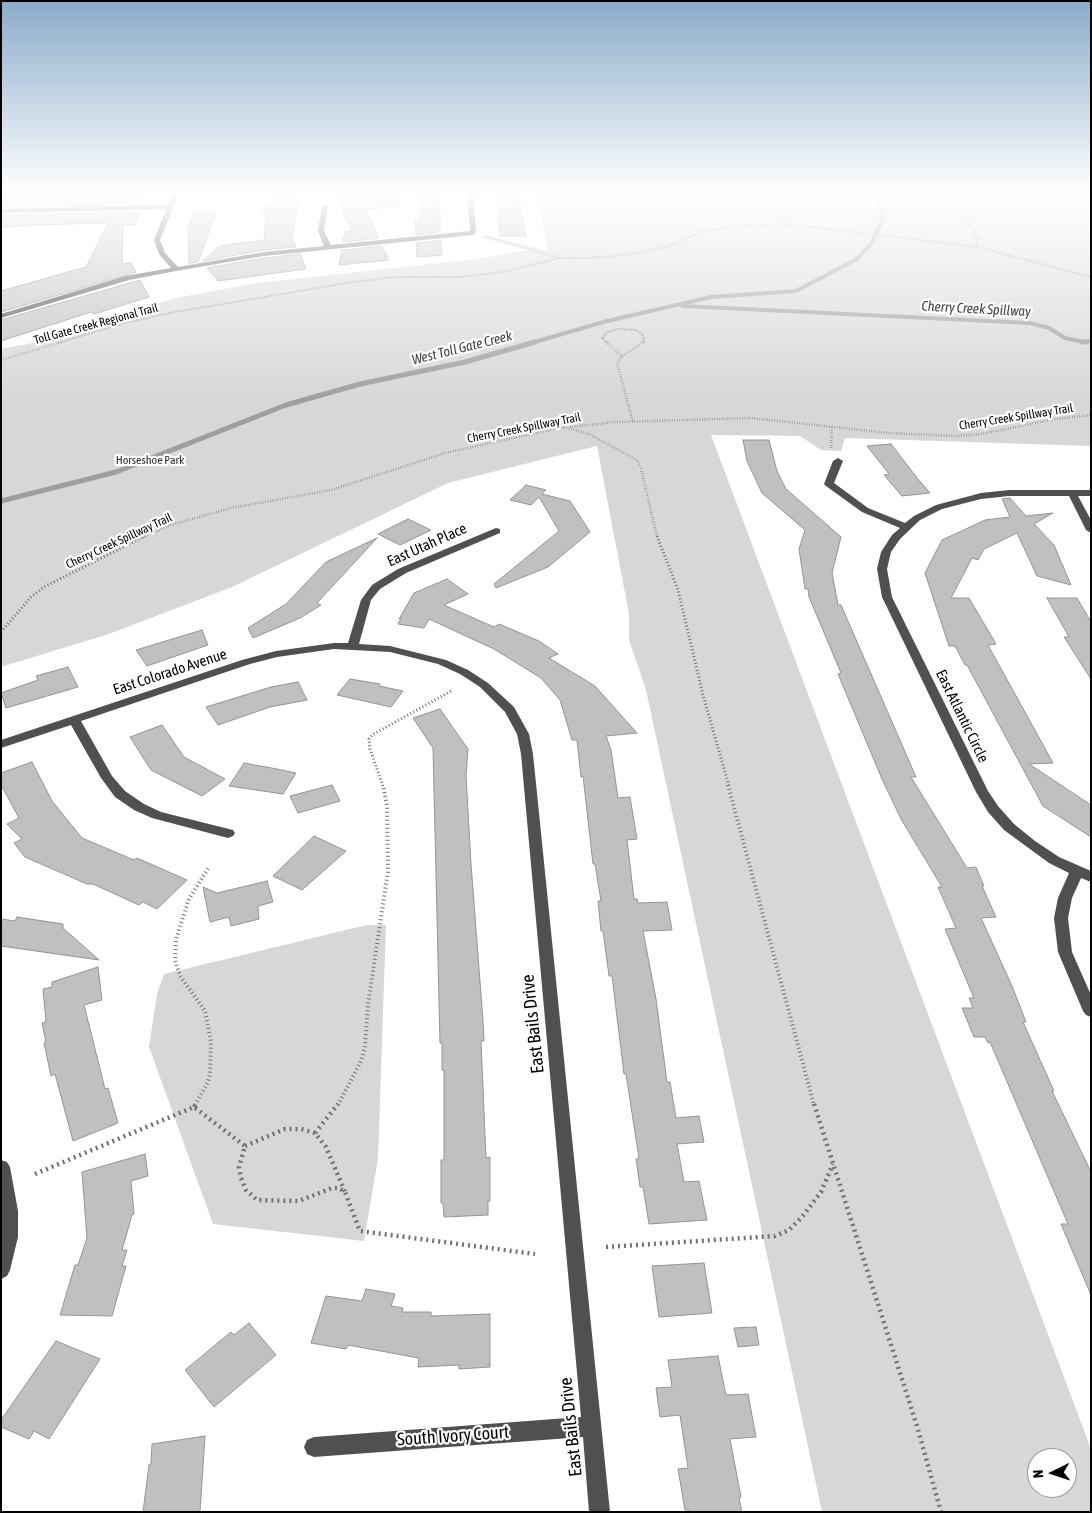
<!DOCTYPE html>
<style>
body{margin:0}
#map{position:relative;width:1092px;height:1513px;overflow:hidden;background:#fff;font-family:"Asap Condensed",sans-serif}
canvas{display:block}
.frame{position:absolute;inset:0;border:2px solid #000;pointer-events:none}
.north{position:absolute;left:1027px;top:1448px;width:50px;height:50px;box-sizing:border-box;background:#fff;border:1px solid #999;border-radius:50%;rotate:266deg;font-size:14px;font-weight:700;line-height:20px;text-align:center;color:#000}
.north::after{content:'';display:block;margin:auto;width:18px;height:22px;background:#000;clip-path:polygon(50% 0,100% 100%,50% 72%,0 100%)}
</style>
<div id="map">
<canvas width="1092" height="1513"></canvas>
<div class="frame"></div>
<div class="north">N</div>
</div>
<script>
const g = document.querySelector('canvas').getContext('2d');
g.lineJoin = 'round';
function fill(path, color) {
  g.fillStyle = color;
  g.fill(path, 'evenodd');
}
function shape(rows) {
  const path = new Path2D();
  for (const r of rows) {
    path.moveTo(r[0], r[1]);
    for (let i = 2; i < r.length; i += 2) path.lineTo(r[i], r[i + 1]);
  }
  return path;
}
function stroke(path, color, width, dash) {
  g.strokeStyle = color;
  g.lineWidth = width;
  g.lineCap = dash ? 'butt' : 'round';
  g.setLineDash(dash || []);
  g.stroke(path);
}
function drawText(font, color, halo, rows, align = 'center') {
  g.font = font + ' "Asap Condensed",sans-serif';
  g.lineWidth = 4.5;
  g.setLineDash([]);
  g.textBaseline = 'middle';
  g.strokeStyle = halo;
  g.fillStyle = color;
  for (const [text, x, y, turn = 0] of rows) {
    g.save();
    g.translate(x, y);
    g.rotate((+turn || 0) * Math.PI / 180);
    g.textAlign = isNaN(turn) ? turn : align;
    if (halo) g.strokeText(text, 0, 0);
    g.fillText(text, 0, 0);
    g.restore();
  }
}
fill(shape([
 [536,191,1091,191,1091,446,845,438,841,451,821,450,800,436,711,435,1091,1449,1091,1512,822,1512,646,690,629,640,629,614,597,446,448,483,232,587,109,634,1,667,1,349,33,343,175,298,257,283,476,259,530,250,480,238,486,235,548,251],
 [1037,1458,1067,1458,1067,1488,1037,1488],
 [367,925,386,925,378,1159,364,1241,213,1224,149,1047,157,994,164,974]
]), '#d7d7d7');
stroke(shape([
 [683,306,1030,323,1049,328,1065,338,1084,342,1091,341],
 [531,343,607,321,711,297,796,291,857,259,871,244,883,219,876,191]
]), '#9e9e9e', 4);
stroke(shape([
 [1083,342,1086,342],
 [1,501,116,472,286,405,360,384,465,362,535,342]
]), '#9e9e9e', 5);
const building = shape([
 [116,191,148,191,143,204,1,207,1,201,9,195,36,196,38,193,60,192,59,194,116,191],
 [333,191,351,191,400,199,399,207,365,209,379,238,343,242,345,232,352,231,333,191],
 [497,193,518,193,526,236,500,236,497,193],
 [421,194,440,194,440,232,416,235,415,222,420,222,421,194],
 [280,196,299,197,292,237,296,247,264,250,203,261,220,246,264,240,266,221,263,209,280,196],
 [140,212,134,225,123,225,122,264,131,263,136,272,1,312,1,291,86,267,108,223,34,225,1,228,1,215,140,212],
 [194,212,216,212,198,262,189,263,188,226,194,212],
 [441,240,442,255,417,257,416,243,441,240],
 [382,246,389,260,339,265,342,250,382,246],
 [300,254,306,269,218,281,207,268,264,258,300,254],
 [140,280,149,297,94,314,91,312,1,341,1,320,140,280],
 [743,440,769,440,777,471,786,489,841,537,832,573,838,605,841,605,916,777,911,777,967,868,976,867,984,886,982,886,996,917,981,918,1012,986,1026,1022,1023,1022,1054,1091,1052,1091,1091,1172,1091,1295,1061,1224,1068,1224,990,1042,988,1043,985,1037,974,1037,962,1008,973,1008,969,998,974,998,945,929,956,928,938,887,942,887,901,819,882,779,838,674,841,673,809,597,808,589,805,589,799,549,805,530,762,493,747,461,743,440],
 [891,444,918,479,930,493,902,496,884,475,889,474,867,446,891,444],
 [526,485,546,490,542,494,570,501,590,532,548,567,496,588,494,584,559,531,539,497,531,505,510,500,526,485],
 [1010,498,1026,516,1053,513,1034,524,1054,545,1071,585,1037,576,1017,533,984,549,978,560,972,558,951,598,969,598,996,644,988,645,1053,763,1029,764,1091,805,1091,837,1043,806,967,665,965,665,955,646,949,646,925,573,942,540,985,520,1010,517,1002,499,1010,498],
 [408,519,431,530,400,545,378,534,408,519],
 [377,538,317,603,321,605,300,618,253,638,248,628,286,604,326,562,377,538],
 [447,579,468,594,444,605,494,627,499,624,539,641,558,654,549,658,595,686,637,733,606,736,611,750,618,798,630,797,637,839,627,840,634,899,637,899,638,903,667,902,672,930,643,931,656,999,667,1082,670,1082,676,1118,699,1116,704,1142,677,1144,684,1182,699,1181,707,1220,649,1224,643,1187,640,1187,636,1159,639,1158,626,1074,624,1074,612,976,609,976,603,931,601,931,598,901,601,901,595,864,593,864,583,776,581,777,577,740,572,740,560,700,541,678,494,649,429,619,424,628,398,624,401,619,399,619,414,593,447,579],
 [1047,598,1077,598,1091,622,1091,679,1064,637,1069,637,1047,598],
 [202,630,208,645,147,666,136,650,202,630],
 [68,667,78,687,6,708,1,693,38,680,36,676,68,667],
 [350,679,380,684,379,686,403,691,391,707,337,695,350,679],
 [298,682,307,700,270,707,218,725,206,707,271,687,298,682],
 [440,709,468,749,466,776,471,864,483,1021,484,1041,481,1041,486,1158,490,1157,490,1201,488,1201,488,1215,444,1217,443,1203,441,1203,441,1160,444,1160,444,1070,442,1070,442,1043,440,1043,433,748,413,718,440,709],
 [162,725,184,757,225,779,202,796,151,770,130,737,162,725],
 [32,762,52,801,82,838,134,860,137,858,187,880,157,909,143,902,139,905,93,884,87,884,25,857,14,843,22,839,7,824,19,818,1,785,1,773,32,762],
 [244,763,277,769,296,773,283,794,229,786,244,763],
 [332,785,340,801,298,813,290,796,332,785],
 [314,836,346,851,302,890,273,876,314,836],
 [267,881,273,902,258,906,259,919,231,926,229,917,210,922,203,887,217,893,267,881],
 [17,917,63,924,63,928,99,960,1,946,1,919,15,921,17,917],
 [98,967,102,1000,84,1005,105,1089,108,1088,118,1123,73,1141,55,1074,51,1076,44,1043,46,1042,42,1023,46,1022,43,989,52,987,52,982,98,967],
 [145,1154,148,1176,131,1181,134,1214,132,1215,122,1250,127,1250,122,1266,126,1266,112,1316,60,1315,75,1265,78,1265,87,1238,82,1172,145,1154],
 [704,1263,712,1313,659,1317,652,1266,704,1263],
 [366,1289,395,1294,391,1306,403,1308,402,1312,431,1312,431,1316,490,1314,490,1367,459,1369,459,1365,418,1367,419,1358,348,1345,346,1349,311,1343,326,1296,362,1301,366,1289],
 [249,1323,276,1355,214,1407,185,1370,231,1332,234,1335,249,1323],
 [756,1327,759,1345,738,1347,734,1328,756,1327],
 [56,1341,100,1359,49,1439,34,1431,29,1439,1,1427,1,1420,56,1341],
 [718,1356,726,1395,748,1394,756,1437,730,1439,741,1497,739,1498,742,1512,689,1512,689,1510,685,1510,678,1469,688,1468,680,1415,660,1417,656,1388,672,1387,668,1360,718,1356],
 [205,1436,200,1512,143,1512,149,1465,151,1464,152,1444,205,1436]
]);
fill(building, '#c0c0c0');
stroke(building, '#949494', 1);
stroke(shape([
 [744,191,787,224],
 [974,191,965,196,962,205,963,214,978,239,977,247],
 [484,236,560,258],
 [58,343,124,323,170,313,353,282,393,277,460,277,503,272,560,258,590,258,633,254,669,246,704,231,747,225,804,226,977,247,1091,277],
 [608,343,602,338,607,332,618,329,636,330,643,335,644,343]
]), '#727272', 2, [0.5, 1]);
stroke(shape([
 [606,342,622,356],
 [622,356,617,363,633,422],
 [622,356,644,342],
 [1,360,62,342],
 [564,427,589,434,637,460,641,468,657,537],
 [570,427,615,422,751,418,889,433,955,436,982,434,1055,419,1091,415],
 [831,448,832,426],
 [143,537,171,525,231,508,331,490,445,453,564,427]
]), '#727272', 2.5, [0.5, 2]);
stroke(shape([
 [657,536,678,590,703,695,729,786],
 [1,632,31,597,44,587,145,536],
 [383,786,370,749,369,739,372,735,453,690]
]), '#727272', 3, [1, 2.5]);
stroke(shape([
 [728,785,814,1105],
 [195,1105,208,1082,210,1074,211,1041,205,1011,180,976,175,960,176,939,189,899,209,867],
 [338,1105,361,1061,365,1046,368,1004,388,871,387,806,383,785]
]), '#727272', 4, [1, 3]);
stroke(shape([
 [814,1104,917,1426,941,1512],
 [194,1107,196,1104],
 [315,1133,338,1104],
 [245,1146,285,1129,301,1129,315,1133,326,1147,345,1192],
 [35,1174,194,1107,245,1146,239,1167,241,1178,246,1190,257,1200,299,1201,332,1188,339,1188,345,1192,360,1231,535,1254],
 [606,1247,775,1236,789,1230,802,1217,821,1192,833,1164]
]), '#727272', 4.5, [2, 4]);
fill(shape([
 [174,191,180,191,160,240,165,253,178,267,264,252,324,246,318,231,322,206,325,204,328,206,324,231,331,245,470,231,467,191,473,191,476,233,473,235,264,256,176,271,129,280,1,318,1,314,125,276,171,268,159,254,154,240,166,209,1,213,1,209,168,205,174,191],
 [838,458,843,461,834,483,868,508,905,523,914,516,936,505,981,493,1009,490,1091,490,1091,496,1078,496,1091,520,1091,533,1086,530,1069,496,1009,496,981,499,942,509,920,520,900,539,891,552,887,569,892,597,988,791,998,806,1014,824,1035,841,1059,857,1091,871,1091,882,1081,878,1072,898,1068,918,1072,952,1091,995,1091,1017,1086,1015,1083,1011,1058,952,1054,918,1058,898,1069,873,1049,863,1004,830,988,812,976,792,882,597,877,569,881,552,892,535,900,528,862,512,826,486,824,484,833,461,838,458],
 [496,528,500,529,500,533,406,573,380,589,371,600,359,644,390,646,446,660,468,670,488,683,514,707,529,734,533,754,610,1512,589,1512,583,1437,314,1457,307,1454,304,1447,307,1440,314,1437,581,1417,521,754,517,734,505,712,480,687,460,674,438,664,390,652,334,649,277,657,250,664,81,721,112,776,125,791,144,804,161,812,233,830,235,833,233,836,228,838,152,818,134,810,115,797,101,778,71,725,1,748,1,740,242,660,276,651,334,643,348,643,361,600,372,585,398,569,496,528],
 [1,1160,7,1162,10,1167,18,1211,18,1237,10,1270,7,1276,1,1279,1,1160]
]), '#505050');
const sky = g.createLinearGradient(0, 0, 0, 402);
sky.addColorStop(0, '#8aabca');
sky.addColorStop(0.48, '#fff');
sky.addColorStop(1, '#ffffff00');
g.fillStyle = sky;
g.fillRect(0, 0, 1092, 402);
drawText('12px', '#000', '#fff', [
 ["Toll Gate Creek Regional Trail",96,324,-15],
 ["Cherry Creek Spillway Trail",1016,417,-9],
 ["Cherry Creek Spillway Trail",524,428,-11],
 ["Cherry Creek Spillway Trail",119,541,-25]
]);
drawText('12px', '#2e2e2e', '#fff', [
 ["Horseshoe Park",150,460]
]);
drawText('italic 14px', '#3f3f3f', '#fff', [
 ["Cherry Creek Spillway",976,309,3],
 ["West Toll Gate Creek",462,348,-14]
]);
drawText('15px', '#000', '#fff', [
 ["East Utah Place",427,545,-24],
 ["East Colorado Avenue",170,672,-18],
 ["East Atlantic Circle",962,716,64]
]);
drawText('18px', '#000', '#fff', [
 ["East Bails Drive",533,1024,-96],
 ["East Bails Drive",571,1427,-96],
 ["South Ivory Court",453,1436,-4]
]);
</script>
